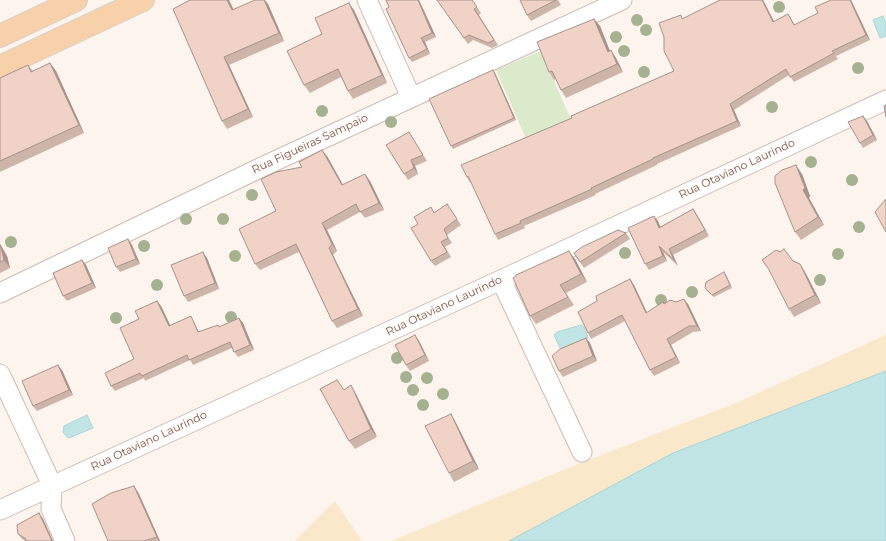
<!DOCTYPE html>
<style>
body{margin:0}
canvas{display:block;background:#fcf4ed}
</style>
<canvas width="886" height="541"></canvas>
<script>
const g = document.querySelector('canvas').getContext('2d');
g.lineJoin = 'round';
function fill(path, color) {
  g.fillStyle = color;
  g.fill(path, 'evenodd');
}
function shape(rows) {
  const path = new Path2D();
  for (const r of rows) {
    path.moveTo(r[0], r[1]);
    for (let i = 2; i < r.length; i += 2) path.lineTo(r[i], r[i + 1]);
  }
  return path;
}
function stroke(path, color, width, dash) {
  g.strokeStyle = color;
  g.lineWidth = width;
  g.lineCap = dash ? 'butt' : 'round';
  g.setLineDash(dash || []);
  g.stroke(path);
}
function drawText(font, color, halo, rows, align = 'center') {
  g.font = font + ' Montserrat,sans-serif';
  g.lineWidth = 3;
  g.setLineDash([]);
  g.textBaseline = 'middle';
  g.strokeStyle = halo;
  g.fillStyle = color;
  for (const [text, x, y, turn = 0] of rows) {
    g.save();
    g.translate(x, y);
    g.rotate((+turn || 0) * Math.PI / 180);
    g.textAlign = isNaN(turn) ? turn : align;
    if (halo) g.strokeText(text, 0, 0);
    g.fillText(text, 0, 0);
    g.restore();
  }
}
fill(shape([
 [541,51,572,122,527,141,496,70]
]), '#dbeacb');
fill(shape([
 [886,335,886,371,673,453,509,541,391,541,578,464,736,403],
 [335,501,362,541,295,541]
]), '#f9e9ca');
const water = shape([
 [883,16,886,23,886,36,880,38,873,20,883,16],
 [581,325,584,327,588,337,587,339,561,350,554,335,557,332,581,325],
 [886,371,886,541,509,541,673,453,886,371],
 [87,415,93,428,69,438,67,437,63,432,64,426,87,415]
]);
fill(water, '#c1e4e5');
stroke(water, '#a8d5d7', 1);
const minor = shape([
 [367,0,411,97],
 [501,280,582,452],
 [0,293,262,167,622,0],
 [0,374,52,485,51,509,65,541],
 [0,510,501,280,886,100]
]);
const primary = shape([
 [0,36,76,0],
 [0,67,143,0]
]);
stroke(minor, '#cebbb2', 21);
stroke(primary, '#d9d1ce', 24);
stroke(minor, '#fff', 19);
stroke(primary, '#f6d1aa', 22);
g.fillStyle = '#a5b292';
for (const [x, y] of [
 [779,7],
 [637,20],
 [646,30],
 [616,37],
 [624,51],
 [858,68],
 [644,72],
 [772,107],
 [322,111],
 [391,122],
 [811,162],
 [852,180],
 [252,195],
 [186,219],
 [223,219],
 [859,227],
 [11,242],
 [144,246],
 [625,253],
 [838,254],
 [235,256],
 [820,280],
 [157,285],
 [692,292],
 [661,300],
 [231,317],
 [116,318],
 [397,358],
 [406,377],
 [427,378],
 [413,390],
 [443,394],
 [423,405]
]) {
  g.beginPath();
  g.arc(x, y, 6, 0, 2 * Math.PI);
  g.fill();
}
fill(shape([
 [229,0,234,10,268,4,284,41,229,65,253,117,227,129,222,121,173,9],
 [419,0,436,37,425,42,430,54,412,62,409,58],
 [437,0,472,0,481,13,479,15,498,45,492,48,473,40,468,44],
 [520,0,558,0,561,5,531,21,527,15],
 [763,0,774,22,788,14,795,25,818,13,831,0,851,0,870,40,836,56,838,59,794,82,789,75,734,110,741,126,657,164,657,165,595,194,596,195,524,226,525,228,498,240,495,234,471,182,470,183,467,177,572,118,674,71,683,18],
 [354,10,387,83,353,99,348,91,341,77,310,93,304,85,322,34],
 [594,19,600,26,610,51,616,58,623,72,566,98,561,90,556,79,554,80,549,72],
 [50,63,56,71,84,133,0,172,0,78,28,65,33,71],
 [495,73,516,120,453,149,451,146],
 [863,116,867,121,877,140,863,148,860,143],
 [409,132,427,161,415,166,418,174,408,180,404,174],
 [327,156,343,185,370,181,384,210,365,218,360,212,327,230,337,251,333,255,363,316,337,328,332,321,299,252,260,270,255,264,276,211,302,167],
 [802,174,810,196,809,198,824,225,801,240,795,232],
 [447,204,461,225,447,235,452,243,445,247,451,257,435,266,431,261,418,224],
 [693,209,697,215,709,236,673,255,678,266,663,252,667,261,649,270,645,264,658,221,660,227],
 [626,233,630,239,584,268,574,253],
 [128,239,132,245,140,264,120,272,116,267],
 [0,244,7,256,10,268,0,273],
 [207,258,219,289,188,302,184,296],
 [575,259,587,282,566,293,574,305,536,324,530,316],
 [82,260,86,265,96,288,67,301,63,296],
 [762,260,793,261,800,264,805,272,821,303,794,317,789,309,770,271],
 [724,272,726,275,732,288,714,297,707,291,705,288],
 [630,279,634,285,647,313,664,304,676,302,688,304,701,331,693,332,671,345,680,363,654,376,650,370,625,321,591,339,588,333,597,301],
 [157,301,161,306,170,325,194,322,199,332,220,327,239,318,243,323,254,350,238,357,234,352,232,348,193,365,190,360,145,381,144,378,115,391,111,386,134,359,139,319],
 [415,335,419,341,429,361,410,371,406,365],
 [590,343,597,361,563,377,559,371],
 [62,370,73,395,37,411,33,406],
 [344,390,356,394,377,437,355,449,349,441],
 [451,414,456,423,479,469,454,482,449,473],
 [134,486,139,494,160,541,108,541],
 [39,513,43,519,53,541,25,541,22,539,18,534]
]), '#ceb5aa');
fill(shape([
 [227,0,229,0,237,18,232,10],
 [264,0,265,0,268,4,284,41,279,33],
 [418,0,419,0,436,37,432,33],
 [762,0,763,0,777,27,773,22],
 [850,0,851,0,870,40,866,35],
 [349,3,354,10,387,83,382,75],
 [594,19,600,26,613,59,608,52],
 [421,38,425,42,430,54,427,49],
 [611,50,616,58,623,72,617,64],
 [224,57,229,65,253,117,248,109],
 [50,63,56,71,84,133,79,125],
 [493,70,495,73,516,120,514,118],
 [730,104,734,110,741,126,737,121],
 [863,116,867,121,877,140,873,135],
 [322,150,327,156,347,192,342,185],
 [411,160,415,166,418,174,414,168],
 [796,165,802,174,810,196,809,198,824,225,818,217,803,190],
 [365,174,370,181,384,210,379,203],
 [693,209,697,215,709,236,705,230],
 [654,216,658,221,663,233,659,228],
 [322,223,327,230,337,251,332,244],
 [128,239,132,245,140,264,136,259],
 [0,244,7,256,10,268,4,260],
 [659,246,663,252,667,261,663,256],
 [329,248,333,255,363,316,358,309],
 [669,249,673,255,678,266,674,260],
 [569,251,575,259,587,282,581,274],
 [203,252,207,258,219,289,215,283],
 [82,260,86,265,96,288,92,283],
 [800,264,805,272,821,303,815,295],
 [724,272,726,275,732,288,730,285],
 [630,279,634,285,650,319,646,313],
 [684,299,688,304,701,331,697,326],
 [157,301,161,306,173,331,169,326],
 [239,318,243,323,254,350,250,345],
 [415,335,419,341,429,361,425,355],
 [586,338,590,343,597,361,593,356],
 [667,339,671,345,680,363,676,357],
 [58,365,62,370,73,395,69,390],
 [351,385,356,394,377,437,371,429],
 [451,414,456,423,479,469,473,461],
 [134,486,139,494,160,541,159,541,157,537],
 [39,513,43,519,53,541,52,541]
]), '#a8938b');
const building = shape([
 [190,0,227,0,232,10,255,0,264,0,279,33,224,57,248,109,222,121,173,9,190,0],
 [386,0,418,0,432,33,421,38,427,49,409,58,386,9,389,7,386,0],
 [437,0,472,0,477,7,474,9,494,40,488,43,469,35,464,38,437,0],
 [520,0,556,0,527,15,520,0],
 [720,0,762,0,773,22,788,14,794,25,818,13,815,7,831,0,850,0,866,35,832,51,834,53,790,77,786,69,730,104,737,121,653,158,653,159,591,188,592,189,520,221,521,223,495,234,468,176,467,177,461,165,572,118,571,116,674,71,664,51,664,37,659,23,681,15,682,19,720,0],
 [349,3,382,75,348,91,338,69,304,85,287,51,322,34,315,18,349,3],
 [594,19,608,52,611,50,617,64,561,90,552,71,549,72,537,42,594,19],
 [50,63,79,125,0,161,0,78,28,65,31,72,50,63],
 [493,70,514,118,451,146,429,99,493,70],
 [886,105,886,117,884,106,886,105],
 [863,116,873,135,860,143,848,122,863,116],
 [409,132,423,155,411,160,414,168,404,174,386,145,409,132],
 [322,150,342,185,365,174,379,203,360,212,356,204,322,223,332,244,329,248,358,309,332,321,296,244,255,264,239,229,276,211,261,179,276,172,302,167,299,162,322,150],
 [796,165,805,188,803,190,818,217,795,232,775,183,775,176,782,170,796,165],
 [885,200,886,200,886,232,875,212,885,200],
 [447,204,457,219,444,229,448,238,441,242,447,252,431,261,411,228,418,224,414,217,431,207,434,213,447,204],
 [693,209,705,230,669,249,674,260,659,246,663,256,645,264,628,228,654,216,659,228,693,209],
 [618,230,626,233,580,262,574,253,582,247,618,230],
 [128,239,136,259,116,267,108,248,128,239],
 [0,245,1,248,4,260,0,262,0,245],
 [784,249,793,261,800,264,815,295,789,309,768,268,762,260,776,250,780,252,784,249],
 [569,251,581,274,560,285,568,297,530,316,513,278,516,276,516,275,569,251],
 [203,252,215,283,184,296,171,265,203,252],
 [82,260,92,283,63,296,53,273,82,260],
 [724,272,730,285,712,295,705,288,706,282,724,272],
 [630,279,646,313,663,302,664,304,670,300,676,302,684,299,697,326,689,326,667,339,676,357,650,370,622,315,588,333,578,312,597,301,596,296,630,279],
 [157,301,169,326,191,316,198,332,218,325,219,327,239,318,250,345,234,352,230,342,189,360,187,355,142,376,140,373,111,386,105,373,134,359,120,328,139,319,135,311,157,301],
 [415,335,425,355,406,365,395,345,415,335],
 [586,338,593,356,559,371,552,356,560,349,586,338],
 [58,365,69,390,33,406,22,381,58,365],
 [337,380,344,390,351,385,371,429,349,441,320,389,337,380],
 [451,414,473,461,449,473,425,426,451,414],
 [134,486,157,537,144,541,108,541,92,504,111,493,134,486],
 [39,513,52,541,26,541,26,539,18,534,17,525,39,513]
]);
fill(building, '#f0d2c6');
stroke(building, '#a8938b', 1);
drawText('11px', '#775950', '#fef9f4', [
 ["Rua Figueiras Sampaio",310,144,-25],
 ["Rua Otaviano Laurindo",737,169,-25],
 ["Rua Otaviano Laurindo",444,306,-25],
 ["Rua Otaviano Laurindo",149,441,-25]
]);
</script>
